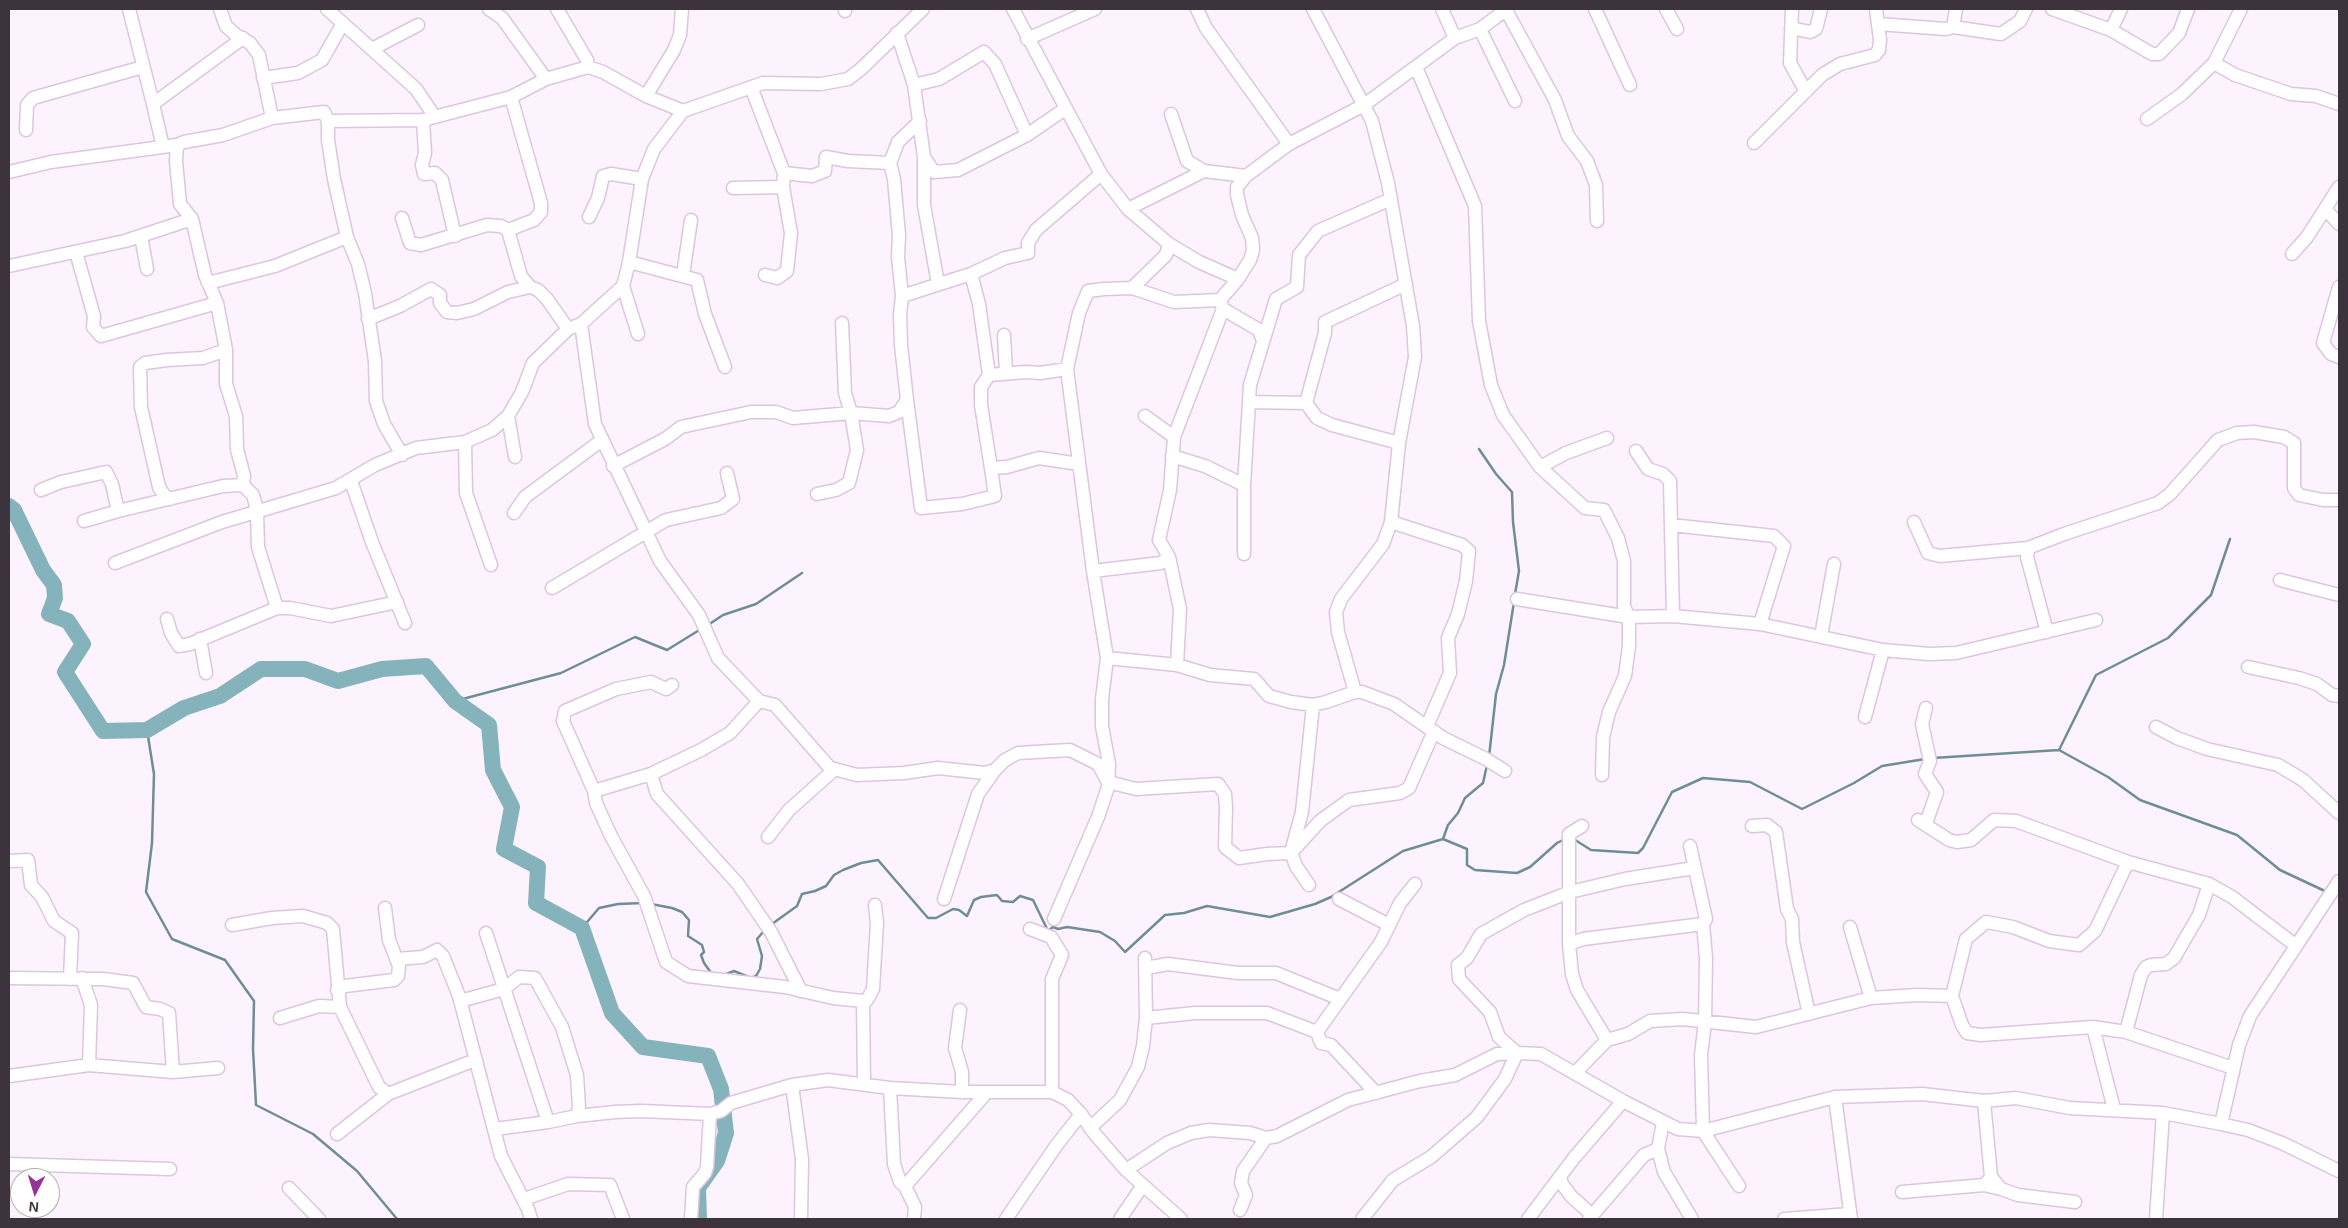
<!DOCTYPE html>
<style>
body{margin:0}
#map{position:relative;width:2348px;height:1228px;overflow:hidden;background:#fdf3fe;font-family:Arial,sans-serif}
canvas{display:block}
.frame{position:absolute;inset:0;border:10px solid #3c333d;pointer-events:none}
.north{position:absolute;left:10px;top:1168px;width:50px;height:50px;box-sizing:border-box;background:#fff;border:1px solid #b1adb1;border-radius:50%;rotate:185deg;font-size:14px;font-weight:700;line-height:20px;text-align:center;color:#3c333d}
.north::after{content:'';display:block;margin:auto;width:18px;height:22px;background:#983296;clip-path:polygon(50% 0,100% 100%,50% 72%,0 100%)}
</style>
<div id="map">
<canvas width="2348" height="1228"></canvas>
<div class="frame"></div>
<div class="north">N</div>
</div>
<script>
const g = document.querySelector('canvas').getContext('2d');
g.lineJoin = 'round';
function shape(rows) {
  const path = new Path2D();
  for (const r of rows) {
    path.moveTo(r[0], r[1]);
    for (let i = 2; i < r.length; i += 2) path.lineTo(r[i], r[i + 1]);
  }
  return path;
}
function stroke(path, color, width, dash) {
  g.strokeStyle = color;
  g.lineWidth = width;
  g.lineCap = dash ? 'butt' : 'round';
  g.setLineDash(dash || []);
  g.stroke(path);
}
stroke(shape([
 [1479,449,1496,474,1512,492,1513,522,1519,571,1515,594],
 [708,625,723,615,756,604,802,573],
 [455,701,561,673,635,637,667,650,701,629],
 [147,730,154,774,152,843,146,892,172,939,225,960,254,1001,253,1049,256,1105,313,1134,357,1171,397,1219],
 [2059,750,2096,675,2168,638,2211,595,2230,539],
 [1489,757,1496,694,1504,665,1514,602],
 [1933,758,2059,750,2108,777,2140,800,2237,835,2280,870,2327,892],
 [1572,838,1591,850,1638,853,1643,848,1672,792,1703,778,1750,782,1802,809,1854,783,1882,766,1925,759],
 [1443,839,1448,825,1458,813,1465,798,1483,783,1487,765],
 [651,904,672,908,682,912,689,920,688,936,702,945,704,952,701,955,704,963,712,974],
 [772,924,797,906,802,894,815,891,826,886,834,875,843,870,861,863,878,860,928,918,936,918,953,909,959,910,967,916,974,900,981,897,997,895,1002,901,1013,902,1020,896,1033,900,1048,931,1053,927,1058,929,1067,927,1100,932,1115,941,1125,952,1165,915,1184,913,1207,906,1270,917,1315,904,1331,897,1403,851,1443,839,1467,849,1467,865,1475,870,1517,873,1530,867,1557,843,1565,839],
 [582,928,599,908,618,904,643,903],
 [724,975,734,971,751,978,756,976,760,969,762,956,757,939,764,931]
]), '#6f8d96', 2.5);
stroke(shape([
 [9,506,14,510,43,570,54,585,55,598,49,614,68,621,83,644,65,672,103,731,147,730,184,708,220,696,261,669,305,669,338,681,382,669,426,666,455,701,489,725,493,770,512,807,504,849,538,867,536,903,582,928,612,1013,643,1047,708,1056,721,1089,726,1133,717,1161,698,1188,699,1219]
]), '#85b3bc', 16);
const minor = shape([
 [129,9,153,104],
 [220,9,226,26,236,35,250,43,259,55,272,118],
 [327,9,416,89,435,117],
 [489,9,502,18,546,79],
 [557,9,587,60,588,67],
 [1013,9,1101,174,1128,209,1169,244,1166,255,1132,288],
 [1197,9,1206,28,1289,144],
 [1313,9,1372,121,1388,183,1413,326,1415,357,1399,443,1391,522,1383,544,1341,599,1336,612,1338,632,1355,692],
 [1442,9,1455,38],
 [1595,9,1630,85],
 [1666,9,1677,29],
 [1792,9,1790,63,1805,90],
 [2052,9,2111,30,2152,54,2159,54,2179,33,2188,9],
 [1506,10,1555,100,1568,136,1587,161,1596,185,1597,221],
 [845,11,845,9],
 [1878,24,1946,29,1953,27,2001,34,2020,21,2026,9],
 [1953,27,1956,9],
 [1791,28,1810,32,1816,29,1821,9],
 [1480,29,1515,101],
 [2111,30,2121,9],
 [897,33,914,85,924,157,924,205,938,284],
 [1027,39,1095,9],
 [372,49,418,25],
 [2214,63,2235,75,2291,94,2316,96,2339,104],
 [1416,67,1475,206,1479,321,1491,385,1503,415,1540,467,1585,508,1604,510,1618,538,1624,561,1624,607,1629,617,1629,646,1625,676,1609,712,1603,737,1602,775],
 [263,78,298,73,322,60,343,23],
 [914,85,939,79,984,52,995,64,1027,135],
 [751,87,784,173,812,176,825,171,826,157,848,161,890,163,898,142,920,121],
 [646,96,674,50,680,35,682,9],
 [1171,114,1187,161,1204,171],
 [2147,119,2182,94,2214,63,2241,9],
 [423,120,425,153,422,165,424,174,435,173,442,180,455,236],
 [328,121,328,140,334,179,347,237,358,264,365,293,375,361,376,401,384,424,402,455],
 [26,130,27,105,33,98,143,67],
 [1754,143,1822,75,1840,64,1875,55,1879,50,1880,40,1876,9],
 [177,145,176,161,180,204,192,219,205,275,217,303,226,350,226,384,236,416,237,449,244,476,243,485],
 [163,147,153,104,243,38],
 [924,157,934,172,958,170,1027,135,1065,109],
 [9,172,51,162,177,145,184,142,223,135,272,118,324,112,328,121,423,120,511,97,546,79,588,67,603,72,646,96,683,111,763,83,821,84,848,79,861,69,923,9],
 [733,188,783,187],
 [1128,209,1204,171,1246,176],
 [2326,210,2339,224],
 [589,217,598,198,603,176,611,174,642,179],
 [402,218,410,243,421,245,487,225,501,226,508,230,521,276,530,287,538,290,547,299,568,329],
 [508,230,534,220,541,212,541,203,511,97],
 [141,236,147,269],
 [1169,244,1199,262,1238,279],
 [76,252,94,316,93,327,101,336,217,303],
 [2292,254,2307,237,2339,187],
 [629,262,697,280,705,314,725,367],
 [9,266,125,241,192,219],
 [971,274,1005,258,1028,253,1028,243,1036,230,1101,174],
 [683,275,691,220],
 [765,275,777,278,787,271,791,233,783,187,784,173],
 [208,283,275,266,347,237],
 [623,286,638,334],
 [2339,287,2323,343,2331,354,2339,357],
 [902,296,971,274,979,304,989,375,981,387,981,405,991,468],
 [1223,309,1259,330,1263,341],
 [368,319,400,306,431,289,440,295,440,303,447,312,457,313,474,309,508,292,530,287],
 [581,324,595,424,660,561,699,615,718,658,759,701,775,705,830,768,857,775,904,773,938,768,985,773,995,770,1005,760,1018,753,1070,750,1098,764,1108,782,1136,789,1218,784,1225,794,1226,808,1225,847,1239,858,1267,854,1291,853,1320,821,1349,800,1400,793,1409,788,1434,731],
 [1004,335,1006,373],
 [989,375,1026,372,1040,373,1067,369],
 [907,400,921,508,962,504,995,496,991,468,1007,467,1039,458,1079,464],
 [1249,402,1306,403,1317,418,1332,425,1399,443],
 [1306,403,1325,333,1325,322,1406,284],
 [508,416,515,457],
 [1145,416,1174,437],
 [465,442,466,493,491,565],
 [1636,451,1648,469,1663,474,1670,481,1673,616],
 [1172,456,1205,466,1244,485],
 [613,466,665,439,681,427,751,412,776,412,793,418,851,413,889,416,899,412,907,400,901,345,900,315,902,296,898,257,899,235,894,179,890,163],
 [1540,467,1566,453,1607,438],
 [351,481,372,542,405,623],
 [41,490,61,482,106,472,112,484,118,511,223,486,243,485,253,495,257,510,258,547,277,608,290,608,331,616,397,602],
 [817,494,836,490,849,483,857,450,851,413,845,393,842,323],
 [170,499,164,495,159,487,141,407,140,367,145,363,167,360,203,358,226,350],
 [514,513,525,497,602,440],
 [84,521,118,511],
 [1391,522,1462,545,1469,551,1466,581,1458,614,1448,638,1450,673,1427,726],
 [1914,522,1928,553,1940,556,2028,548],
 [1671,525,1774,536,1784,546,1760,624],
 [1244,554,1244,485,1250,385,1276,299,1297,287,1299,255,1318,231,1391,199],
 [115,563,222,522,336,488,375,465,416,448,465,442,492,430,508,416,522,392,533,363,568,329,581,324,623,286,629,262,642,179,654,149,683,111],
 [1093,571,1161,563,1169,557],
 [2280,580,2339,595],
 [552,588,666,520,721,508,733,499,727,473],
 [1517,599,1629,617,1673,616,1760,624,1883,650,1929,654,1956,653,2096,620],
 [167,619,171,633,179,646,190,644,277,608],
 [2047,632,2027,557,2028,548,2064,534,2158,503,2170,494,2218,440,2237,433,2254,432,2284,437,2294,443,2294,488,2299,495,2323,500,2339,500],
 [1821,636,1834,564],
 [200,639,206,673],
 [1107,658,1177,665,1210,675,1254,679,1269,696,1291,702,1313,705,1326,702,1355,692,1362,692,1394,704,1443,738,1486,759,1505,771],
 [1177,665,1180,609,1169,557,1159,540,1170,490,1174,437,1223,309,1220,300,1238,279,1250,260,1253,250,1252,238,1242,215,1237,195,1237,187,1246,176,1289,144,1364,105,1455,38,1480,29,1507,9],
 [2248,667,2299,678,2317,684,2332,695,2339,696],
 [672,685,666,689,651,682,616,689,565,711,563,721,594,791,596,803,611,836,644,896,666,962,688,976,785,987,833,998,863,1001],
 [1865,717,1883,650],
 [2156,727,2177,738,2207,749,2278,765,2303,780,2339,813],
 [651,774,657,794,738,884,771,932,801,991],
 [594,791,651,774,701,750,730,733,759,701],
 [1918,820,1949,840,1957,842,1971,840,1994,820,2016,821,2128,862,2209,884,2232,897,2295,945],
 [1926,823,1937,792,1925,774,1930,761,1922,724,1926,708],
 [1582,826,1569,834,1569,944,1572,974,1577,990,1607,1040],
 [1752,826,1767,825,1776,832,1787,909,1792,919,1793,942,1809,1014],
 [768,837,789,810,835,769],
 [1690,846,1706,919,1703,924,1706,958,1705,1022,1701,1055,1703,1131,1739,1186],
 [9,861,28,860,31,885,42,897,54,921,72,933,70,979],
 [2128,862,2095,931,2079,945,2049,941,2013,927,1986,922,1966,939,1952,996,1962,1025,1967,1033,1981,1035,2093,1027,2126,1032,2233,1068],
 [1309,885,1296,866,1291,852,1302,812,1313,705],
 [944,899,978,794,995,770],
 [1339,899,1389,925],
 [1054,919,1098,817,1108,787,1109,764,1102,726,1102,699,1107,658,1093,571,1067,369,1079,313,1088,291,1104,289,1132,288,1174,302,1220,300],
 [232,925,272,918,303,916,327,923,333,929,340,1007,379,1087,388,1094],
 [1850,927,1871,998],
 [1030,929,1051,937,1062,955,1052,979,1052,1092],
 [486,933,548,1122],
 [1569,944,1583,939,1703,924],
 [396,959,423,957,437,950,443,956,459,996,501,1156,528,1209,531,1219],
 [1146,968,1168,964,1238,973,1276,973,1340,999],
 [9,978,103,979,133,983,146,1007,160,1009,169,1013,173,1072],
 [82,978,91,1005,89,1065],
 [337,990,345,986,394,980,398,976,399,966,389,940,385,908],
 [460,1001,504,989,519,977,535,978,562,1027,577,1075,579,1107,577,1116],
 [960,1010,955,1048,962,1072,962,1092],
 [280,1018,319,1006,340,1007],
 [1146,1018,1195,1013,1267,1013,1317,1032],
 [2093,1027,2114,1109],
 [2126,1032,2141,975,2146,967,2151,965,2166,964,2174,958,2199,915,2209,884],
 [1575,1073,1607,1040,1628,1034,1650,1021,1683,1019,1756,1027,1871,998,1917,995,1952,996],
 [9,1076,89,1065,173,1072,218,1068],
 [864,1084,863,1001,867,1000,873,989,877,923,875,905],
 [792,1085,802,1159,801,1219],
 [890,1088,894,1164,900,1182,905,1186],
 [1376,1093,1331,1045,1321,1043,1317,1032,1381,942,1400,903,1415,884],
 [1835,1097,1851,1219],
 [1984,1101,1991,1177,1986,1183],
 [1663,1122,1658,1149,1664,1172,1692,1219],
 [2221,1124,2239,1045,2250,1016,2339,881],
 [1090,1128,1120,1100,1138,1067,1143,1046,1146,1018,1145,958],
 [495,1129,548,1122,577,1116,615,1112,642,1111,710,1114,721,1111,731,1103,792,1085,828,1080,890,1088,962,1092,1052,1092,1068,1100,1081,1114],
 [337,1134,388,1094,475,1060],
 [9,1164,170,1169],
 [1126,1170,1181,1219],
 [1560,1177,1562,1184,1571,1196,1592,1215],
 [1991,1177,2001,1189,2018,1195,2075,1202],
 [289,1188,319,1219],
 [1902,1192,1984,1185,2001,1189],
 [524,1199,568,1184,610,1185,623,1219],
 [1240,1210,1246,1195,1241,1183,1243,1171,1266,1138],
 [691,1219,693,1187,705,1173,707,1167,710,1114],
 [914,1219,915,1207,905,1186,987,1092],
 [1006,1219,1056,1146,1081,1114,1094,1133,1126,1170,1167,1143,1191,1133,1209,1130,1250,1133,1266,1138,1277,1136,1348,1100,1420,1081,1455,1075,1497,1054,1517,1053,1541,1054,1623,1101,1678,1129,1703,1131,1835,1097,1922,1094,1984,1101,2016,1098,2070,1108,2163,1113,2221,1124,2248,1130,2282,1143,2339,1171],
 [1120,1219,1143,1185],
 [1362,1219,1393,1180,1431,1157,1477,1117,1505,1079,1517,1053,1499,1037,1490,1012,1459,979,1458,965,1467,958,1481,934,1524,910,1570,892,1625,879,1694,868],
 [1528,1219,1574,1158,1623,1101],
 [1589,1219,1644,1155,1658,1149],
 [1784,1219,1850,1214],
 [2156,1219,2163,1113]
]);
stroke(minor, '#dcc6de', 15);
stroke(minor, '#fff', 12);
</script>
